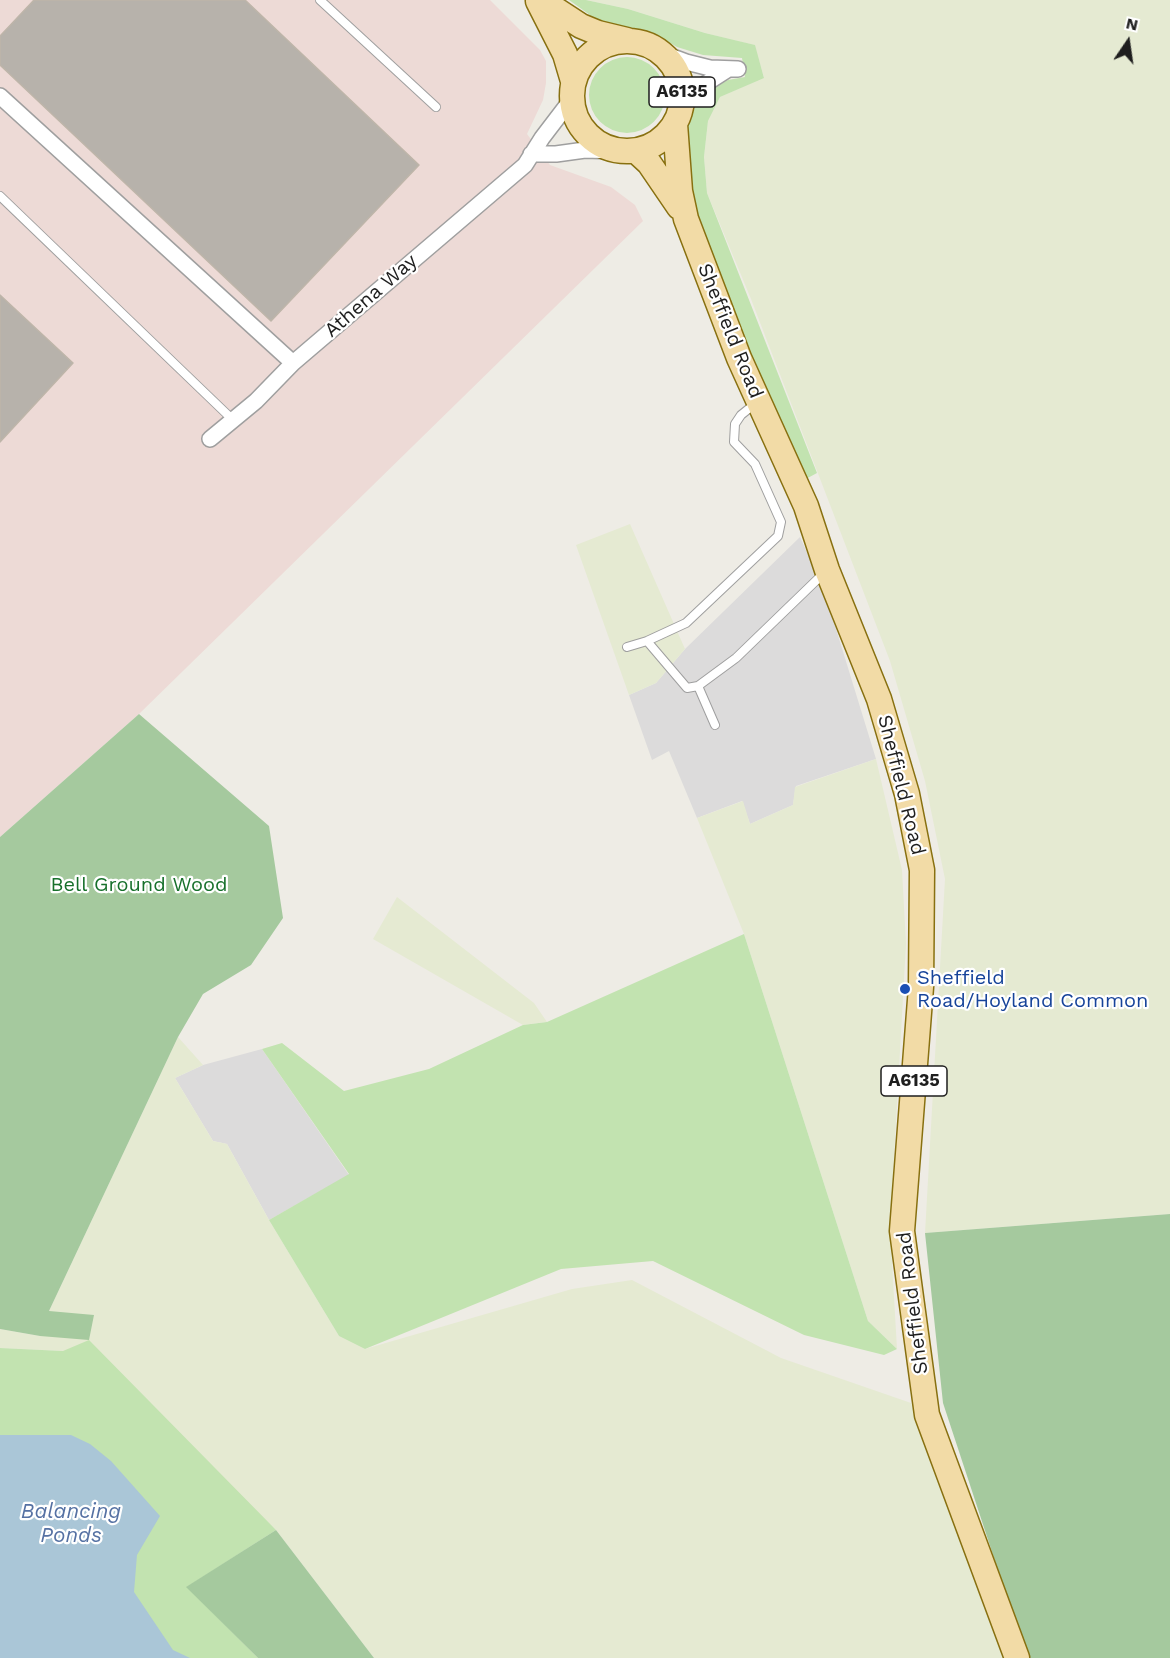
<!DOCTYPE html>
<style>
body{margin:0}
#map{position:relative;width:1170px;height:1658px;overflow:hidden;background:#eeece5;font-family:"Work Sans",sans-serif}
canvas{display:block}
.north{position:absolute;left:1098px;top:12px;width:60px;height:60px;-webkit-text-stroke:4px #fff;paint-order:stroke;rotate:13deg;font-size:16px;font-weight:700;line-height:24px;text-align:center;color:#1e1e1e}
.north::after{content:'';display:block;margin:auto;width:21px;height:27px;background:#1e1e1e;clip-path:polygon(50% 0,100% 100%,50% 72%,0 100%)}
</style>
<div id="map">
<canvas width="1170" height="1658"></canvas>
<div class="north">N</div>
</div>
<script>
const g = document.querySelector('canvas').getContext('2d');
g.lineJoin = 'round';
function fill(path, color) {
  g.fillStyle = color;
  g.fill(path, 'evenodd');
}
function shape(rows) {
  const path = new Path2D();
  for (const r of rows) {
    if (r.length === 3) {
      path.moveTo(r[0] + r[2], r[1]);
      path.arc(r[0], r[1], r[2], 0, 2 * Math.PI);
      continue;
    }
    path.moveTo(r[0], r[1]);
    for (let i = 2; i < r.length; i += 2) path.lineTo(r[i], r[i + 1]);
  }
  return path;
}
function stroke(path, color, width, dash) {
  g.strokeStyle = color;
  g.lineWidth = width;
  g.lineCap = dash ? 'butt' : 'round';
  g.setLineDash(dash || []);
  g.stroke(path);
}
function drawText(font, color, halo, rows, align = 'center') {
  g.font = font + ' "Work Sans",sans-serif';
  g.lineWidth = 4.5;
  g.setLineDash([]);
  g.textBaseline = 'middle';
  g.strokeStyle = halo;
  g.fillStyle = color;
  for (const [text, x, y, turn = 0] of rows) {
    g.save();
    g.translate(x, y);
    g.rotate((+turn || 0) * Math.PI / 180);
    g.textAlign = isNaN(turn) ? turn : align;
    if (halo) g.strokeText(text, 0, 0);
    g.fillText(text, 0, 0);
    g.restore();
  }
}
fill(shape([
 [800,537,825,593,876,759,796,786,793,805,750,824,742,801,697,818,669,751,652,760,629,695,656,683,685,649],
 [262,1049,349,1175,269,1220,227,1144,213,1141,175,1078,203,1065]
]), '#dcdbdb');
fill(shape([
 [0,0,490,0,540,50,546,61,546,83,543,100,527,134,550,165,611,187,635,205,643,221,139,714,0,837]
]), '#eddad6');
fill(shape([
 [586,0,1170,0,1170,1214,925,1233,945,879,925,781,890,661,751,299,707,193,704,157,708,121,720,97,764,77,754,45,705,33,628,9],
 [630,524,685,649,656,683,629,695,576,545],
 [876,759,902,870,906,944,890,1228,897,1349,868,1321,744,934,697,818,743,801,750,824,793,805,795,787],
 [397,897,534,1003,547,1022,523,1025,373,939],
 [178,1037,203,1065,175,1078,213,1141,227,1144,269,1220,339,1336,365,1349,572,1289,632,1280,781,1358,911,1403,1003,1658,374,1658,276,1530,252,1508,63,1351,0,1348,0,1329,40,1336,49,1311]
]), '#e5ead2');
fill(shape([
 [569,0,586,0,628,9,705,33,755,45,764,78,720,97,708,121,704,157,707,193,817,473,804,480,688,210,685,135,689,119,696,106,712,88,728,80,745,77,742,58,703,55,677,47,662,38,638,31,608,27,589,21,590,15],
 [627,95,38],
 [744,934,868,1321,897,1349,884,1355,804,1335,653,1261,561,1269,365,1349,339,1336,269,1220,349,1174,262,1049,282,1043,344,1091,429,1069,523,1025,547,1022],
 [89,1340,276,1530,187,1587,258,1658,0,1658,0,1348,63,1351]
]), '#c2e3b0');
fill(shape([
 [139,714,269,826,283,918,251,965,203,994,178,1037,49,1311,94,1315,89,1340,40,1336,0,1329,0,837],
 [1170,1214,1170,1658,1027,1658,943,1403,925,1233],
 [276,1530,374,1658,258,1658,186,1587]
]), '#a5c99e');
fill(shape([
 [0,1435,71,1435,90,1444,111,1461,160,1516,137,1555,134,1592,173,1650,190,1658,0,1658]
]), '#aac6d7');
const building = shape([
 [34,0,245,0,419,165,271,321,0,65,0,36,34,0],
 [0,295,73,363,0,442,0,295]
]);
fill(building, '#b7b2ab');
stroke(building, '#beb5a9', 1.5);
const service = shape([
 [320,0,436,107],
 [0,196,233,420],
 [647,641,687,688,698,686,736,658,825,572],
 [627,647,647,641,686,623,778,536,781,522,755,464,734,442,735,424,741,415,756,403],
 [698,686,715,725]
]);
const minor = shape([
 [662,53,686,62,710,68,738,69],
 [0,96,293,363],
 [681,110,702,86,727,70],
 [531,154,556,154,585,150,617,151],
 [210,439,256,401,293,363,525,165,542,138,571,100]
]);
const primary = shape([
 [541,0,581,26,598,33,627,40],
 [538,1,565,54,573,81],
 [627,96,55],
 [675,124,680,191,686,219,739,358,806,506,827,570,879,699,907,794,922,870,921,987,902,1231,927,1415,1017,1658],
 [636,151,649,163,679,207]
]);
stroke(service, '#9f9f9f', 10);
stroke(minor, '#9f9f9f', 18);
stroke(primary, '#887010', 27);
stroke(service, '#fff', 8);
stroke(minor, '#fff', 15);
stroke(primary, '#f2dba6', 24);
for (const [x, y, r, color] of [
 [905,989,6,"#1a4fb4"]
]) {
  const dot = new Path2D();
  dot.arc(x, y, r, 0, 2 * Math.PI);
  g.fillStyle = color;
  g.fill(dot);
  stroke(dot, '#fff', 2);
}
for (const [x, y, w] of [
 [682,92,66],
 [914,1081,66]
]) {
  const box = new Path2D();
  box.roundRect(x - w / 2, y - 15, w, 30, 4.5);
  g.fillStyle = '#fff';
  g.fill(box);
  stroke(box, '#1e1e1e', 1.5);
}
drawText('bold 18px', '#1e1e1e', null, [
 ["A6135",682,92],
 ["A6135",914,1081]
]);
drawText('20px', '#1e1e1e', '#fff', [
 ["Athena Way",371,296,-41],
 ["Sheffield Road",730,331,68],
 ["Sheffield Road",901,785,76],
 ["Sheffield Road",913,1303,-97]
]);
drawText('20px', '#17702b', '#fff', [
 ["Bell Ground Wood",139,885]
]);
drawText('20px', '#164399', '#fff', [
 ["Sheffield",917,978],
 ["Road/Hoyland Common",917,1001]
], 'left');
drawText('italic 21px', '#5571a3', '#fff', [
 ["Balancing",71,1512],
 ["Ponds",71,1536]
]);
</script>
